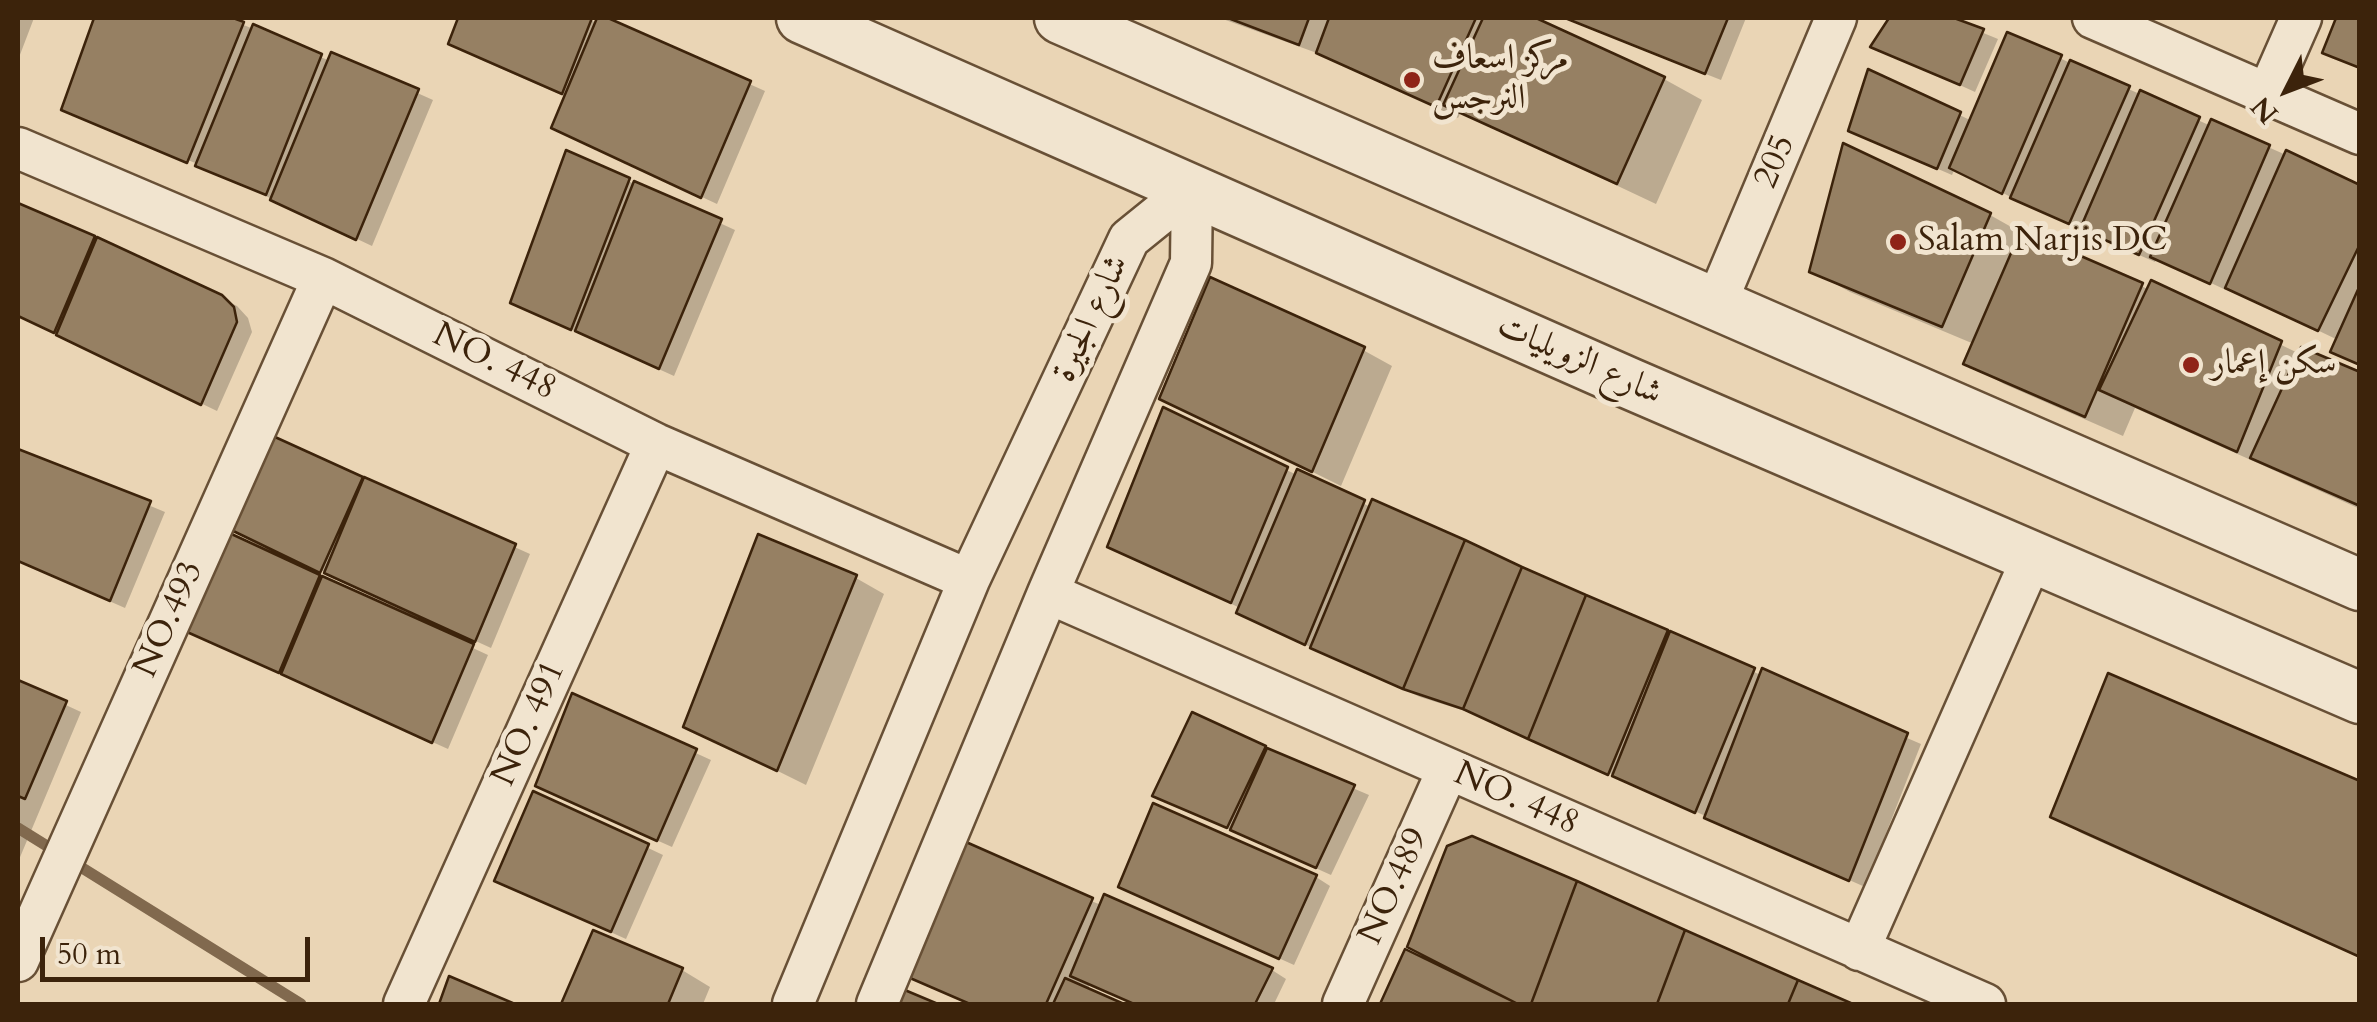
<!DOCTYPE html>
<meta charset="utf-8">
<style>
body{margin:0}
#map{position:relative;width:2377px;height:1022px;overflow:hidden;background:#ead5b5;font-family:Cardo,serif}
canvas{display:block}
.frame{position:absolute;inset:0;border:20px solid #3c230b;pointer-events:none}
.north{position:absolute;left:2237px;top:40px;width:100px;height:100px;-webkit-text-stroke:8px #f1e4cf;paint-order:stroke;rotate:228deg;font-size:28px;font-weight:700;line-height:40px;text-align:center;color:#3c230b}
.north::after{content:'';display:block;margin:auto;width:35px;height:45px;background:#3c230b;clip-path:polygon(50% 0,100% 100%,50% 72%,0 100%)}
.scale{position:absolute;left:40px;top:937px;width:270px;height:45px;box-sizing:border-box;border:5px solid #3c230b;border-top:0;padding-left:12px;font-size:30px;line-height:35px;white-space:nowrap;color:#3c230b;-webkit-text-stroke:8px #f1e4cf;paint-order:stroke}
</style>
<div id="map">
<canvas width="2377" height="1022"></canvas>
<div class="frame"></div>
<div class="north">N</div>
<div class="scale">50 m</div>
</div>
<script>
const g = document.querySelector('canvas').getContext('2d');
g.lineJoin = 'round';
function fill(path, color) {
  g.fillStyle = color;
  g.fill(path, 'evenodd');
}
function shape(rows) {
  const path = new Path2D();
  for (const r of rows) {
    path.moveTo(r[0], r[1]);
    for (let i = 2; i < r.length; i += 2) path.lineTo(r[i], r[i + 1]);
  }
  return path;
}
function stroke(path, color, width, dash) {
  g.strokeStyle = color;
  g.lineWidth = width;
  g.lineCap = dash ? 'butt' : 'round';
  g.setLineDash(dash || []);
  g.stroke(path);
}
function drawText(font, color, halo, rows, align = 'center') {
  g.font = font + ' Cardo,Amiri,serif';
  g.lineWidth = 10;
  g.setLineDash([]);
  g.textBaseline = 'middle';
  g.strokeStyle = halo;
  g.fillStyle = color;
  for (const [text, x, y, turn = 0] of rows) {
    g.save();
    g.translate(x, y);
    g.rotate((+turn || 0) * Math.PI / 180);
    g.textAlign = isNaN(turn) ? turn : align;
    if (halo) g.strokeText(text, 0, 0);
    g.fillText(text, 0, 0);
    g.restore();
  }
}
fill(shape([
 [18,18,34,18,18,60],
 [97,18,227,18,330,61,332,55,433,100,372,246,200,165,64,109],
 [461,18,586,18,597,23,602,18,765,91,717,204,569,135,566,97,479,59,451,43],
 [1220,18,1530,18,1664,79,1702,100,1656,204,1461,112,1458,118,1328,57],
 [1564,18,1746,18,1721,80],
 [1892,18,1947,18,1998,39,1975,92,1874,46],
 [2008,35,2211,126,2212,122,2360,188,2360,364,2338,340,2227,287,2226,290,2157,258,2155,262,2028,206,1955,168,1952,175,1866,138,1870,72,1972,121],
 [567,153,735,230,674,376,528,310],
 [18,206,94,238,237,306,248,318,252,332,217,411,18,315],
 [1990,215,2022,233,2150,290,2153,283,2300,354,2360,374,2360,509,2135,408,2123,436,2004,384,1967,363,1974,344,1850,292,1812,271],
 [1363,350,1392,366,1341,486,1163,398],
 [1164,411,1297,475,1921,744,1865,887,1481,716,1420,697,1328,655,1254,621,1240,608,1110,546],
 [266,435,530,554,491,648,243,535],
 [18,451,165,512,125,608,18,561],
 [759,537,856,578,884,594,806,785,687,726],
 [319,577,488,655,448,749,205,640],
 [18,683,81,712,18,862],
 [573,697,711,760,672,847,553,794],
 [1264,750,1369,795,1331,875,1155,796],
 [2360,783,2360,958,2081,833,2053,816],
 [534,794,663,855,626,939,512,888],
 [1472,838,1847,1004,1383,1004,1407,953,1442,970,1444,967,1410,946],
 [1316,877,1330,886,1294,965,1136,894],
 [1091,901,1272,970,1286,979,1274,1004,1135,1004,1090,984,1087,991,1118,1004,967,1004,913,977],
 [595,933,682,970,710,987,703,1004,564,1004]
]), '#0003');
stroke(shape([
 [18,828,301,1004]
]), '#81694e', 11);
const building = shape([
 [94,18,233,18,244,22,187,163,61,110,94,18],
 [458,18,592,18,562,94,448,44,458,18],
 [597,18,608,18,751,81,701,198,551,128,597,18],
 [1228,18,1309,18,1299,45,1228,18],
 [1329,18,1476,18,1436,107,1316,53,1329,18],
 [1483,18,1536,18,1665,77,1617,184,1443,105,1483,18],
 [1565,18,1728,18,1705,74,1565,18],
 [1889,18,1954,18,1984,29,1960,85,1870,47,1889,18],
 [2336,18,2360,18,2360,68,2322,53,2336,18],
 [253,24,322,54,266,195,195,166,253,24],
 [2007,32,2062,55,2002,194,1949,168,2007,32],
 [331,52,419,89,356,240,270,200,331,52],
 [2070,60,2130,86,2069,224,2010,198,2070,60],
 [1868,69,1961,112,1937,169,1848,131,1868,69],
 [2140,90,2200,117,2139,255,2080,229,2140,90],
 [2211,119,2270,145,2210,284,2150,257,2211,119],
 [1843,143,1991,213,1942,327,1809,272,1843,143],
 [566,150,630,178,571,330,510,303,566,150],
 [2286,150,2360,185,2360,244,2318,331,2225,288,2286,150],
 [634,181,722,219,659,369,575,331,634,181],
 [18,203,95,236,54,333,18,316,18,203],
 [2021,230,2143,283,2085,417,1963,364,2021,230],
 [97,237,222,295,234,307,237,322,201,405,56,335,97,237],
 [1210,277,1365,347,1312,472,1159,399,1210,277],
 [2151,280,2282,341,2237,452,2099,390,2151,280],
 [2360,285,2360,365,2330,352,2360,285],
 [2301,347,2360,372,2360,506,2250,458,2301,347],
 [1163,407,1288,467,1231,603,1107,547,1163,407],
 [264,432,363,477,320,573,225,527,264,432],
 [18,449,151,501,110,601,18,561,18,449],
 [1297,469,1365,500,1305,645,1236,613,1297,469],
 [364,477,516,544,475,642,324,573,364,477],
 [1372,499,1465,540,1403,689,1310,648,1372,499],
 [225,531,320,575,279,673,187,632,225,531],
 [758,534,857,575,777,771,683,727,758,534],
 [1465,540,1522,567,1463,709,1403,689,1465,540],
 [1522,567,1586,595,1528,739,1463,709,1522,567],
 [322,576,474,644,432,743,281,674,322,576],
 [1586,595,1668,630,1608,775,1528,739,1586,595],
 [1670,631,1755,668,1695,813,1612,776,1670,631],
 [1762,668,1908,733,1849,881,1704,818,1762,668],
 [2108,673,2360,781,2360,957,2050,817,2108,673],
 [18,680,67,701,25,799,18,796,18,680],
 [572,693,697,749,657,841,535,786,572,693],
 [1192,712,1266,746,1227,828,1152,796,1192,712],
 [1267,748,1355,785,1316,868,1230,830,1267,748],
 [533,791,649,844,611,932,494,881,533,791],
 [1153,803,1317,875,1279,959,1118,887,1153,803],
 [1472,836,1577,881,1531,1004,1518,1004,1407,947,1447,846,1472,836],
 [966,842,1093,898,1046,1004,970,1004,910,978,966,842],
 [1577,881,1685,930,1657,1004,1531,1004,1577,881],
 [1104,894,1273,968,1255,1004,1134,1004,1070,976,1104,894],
 [593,930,683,968,668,1004,561,1004,593,930],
 [1685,930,1798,980,1788,1004,1657,1004,1685,930],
 [1405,949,1518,1004,1380,1004,1405,949],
 [449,976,515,1004,439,1004,449,976],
 [1065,978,1124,1004,1053,1004,1065,978],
 [1798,980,1853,1004,1788,1004,1798,980],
 [900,988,938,1004,893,1004,900,988]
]);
fill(building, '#968063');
stroke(building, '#3c230b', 2.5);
const minor = shape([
 [2093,18,2360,134],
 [2268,93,2301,18],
 [18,148,323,278,656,444,969,580],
 [1715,306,1836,18],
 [1048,593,1985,1004],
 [1859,950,2032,558],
 [18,961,323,278],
 [404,1004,656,444],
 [793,1004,969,580,1129,239,1192,188],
 [877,1004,1048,593,1191,263,1192,188],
 [1343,1004,1448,769]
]);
const tertiary = shape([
 [802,18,1631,384,2360,698],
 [1060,18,2360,585]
]);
stroke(minor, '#685036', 45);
stroke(tertiary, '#685036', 55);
stroke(minor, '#f1e4cf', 40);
stroke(tertiary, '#f1e4cf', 50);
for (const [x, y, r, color] of [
 [1412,80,10,"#8f2418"],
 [1898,242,10,"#8f2418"],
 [2191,365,10,"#8f2418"]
]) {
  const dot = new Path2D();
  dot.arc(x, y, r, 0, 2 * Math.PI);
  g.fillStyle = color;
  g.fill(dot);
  stroke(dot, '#f1e4cf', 4);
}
drawText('35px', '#3c230b', '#f1e4cf', [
 ["مركز اسعاف",1432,60],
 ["النرجس",1432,100],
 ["Salam Narjis DC",1918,242],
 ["سكن إعمار",2211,365]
], 'left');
drawText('35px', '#3c230b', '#f1e4cf', [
 ["205",1776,162,-67],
 ["شارع الجيرة",1092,319,-65],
 ["شارع الزويليات",1579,361,24],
 ["NO. 448",494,363,26],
 ["NO.493",170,620,-66],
 ["NO. 491",530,724,-66],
 ["NO. 448",1516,800,24],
 ["NO.489",1395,887,-66]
]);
</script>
